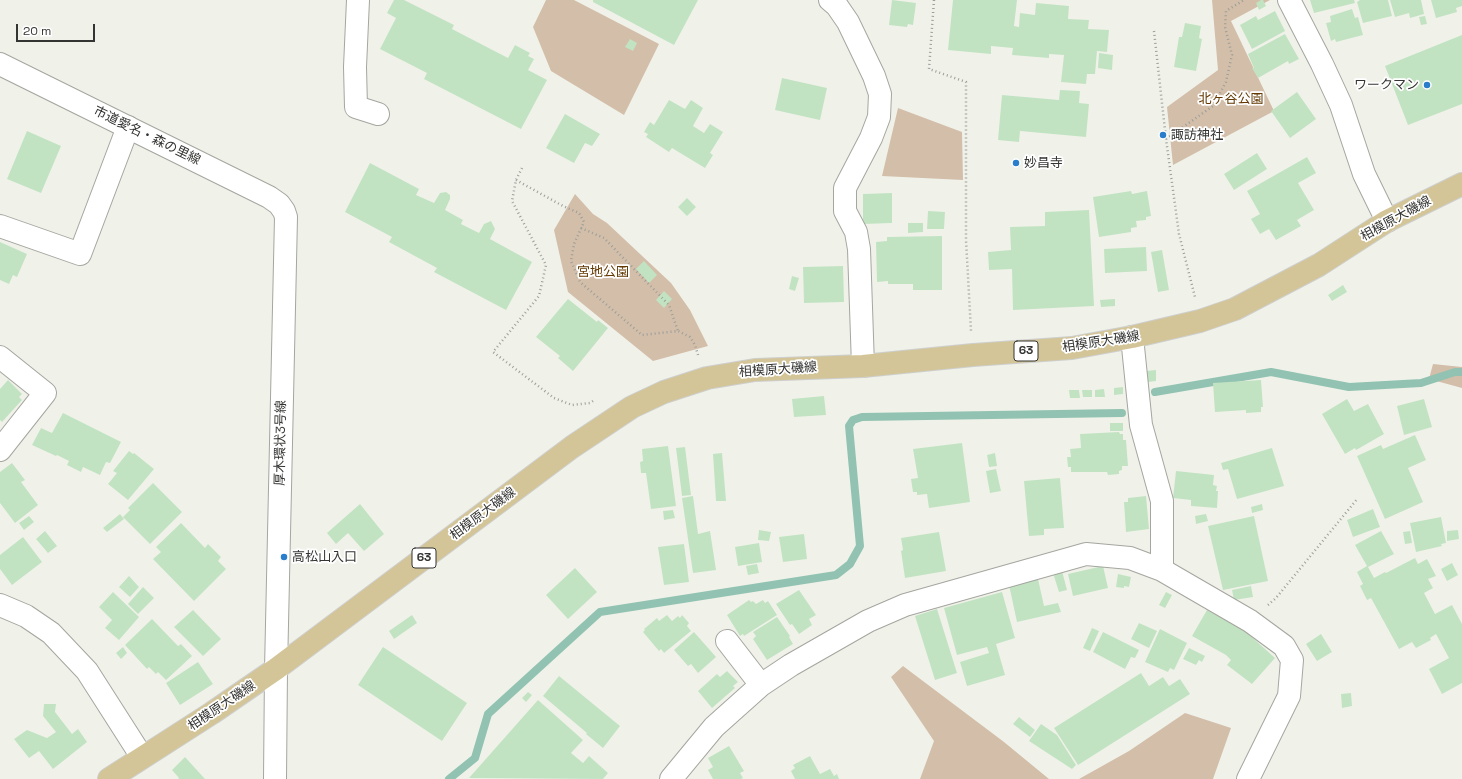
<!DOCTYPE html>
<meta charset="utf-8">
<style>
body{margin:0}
#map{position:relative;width:1462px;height:779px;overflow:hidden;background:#f0f2ea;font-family:"Space Grotesk",sans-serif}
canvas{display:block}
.scale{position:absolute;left:16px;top:24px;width:79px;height:18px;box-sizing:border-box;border:2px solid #343532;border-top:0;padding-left:5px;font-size:12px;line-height:14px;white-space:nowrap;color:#343532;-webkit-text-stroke:3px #fff;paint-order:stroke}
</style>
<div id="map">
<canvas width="1462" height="779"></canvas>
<div class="scale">20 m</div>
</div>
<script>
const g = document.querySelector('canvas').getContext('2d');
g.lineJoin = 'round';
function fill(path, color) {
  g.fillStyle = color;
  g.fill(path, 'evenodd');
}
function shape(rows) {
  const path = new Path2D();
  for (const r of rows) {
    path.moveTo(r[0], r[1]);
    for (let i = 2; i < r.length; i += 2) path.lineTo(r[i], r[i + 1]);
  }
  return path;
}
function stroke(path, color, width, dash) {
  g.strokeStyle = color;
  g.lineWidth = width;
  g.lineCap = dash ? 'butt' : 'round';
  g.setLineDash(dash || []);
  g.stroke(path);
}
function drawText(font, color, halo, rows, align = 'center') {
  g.font = font + ' "Space Grotesk","Noto Sans JP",sans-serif';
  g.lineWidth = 3.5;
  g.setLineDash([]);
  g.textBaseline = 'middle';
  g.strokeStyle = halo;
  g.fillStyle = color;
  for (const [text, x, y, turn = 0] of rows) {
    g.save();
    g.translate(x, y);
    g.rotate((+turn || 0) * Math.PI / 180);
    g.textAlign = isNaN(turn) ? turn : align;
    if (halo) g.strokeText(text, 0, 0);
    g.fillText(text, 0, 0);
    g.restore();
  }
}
fill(shape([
 [546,0,574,0,659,44,624,115,551,71,533,27],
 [1212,0,1270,0,1231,21,1274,111,1173,165,1167,107,1218,70],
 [898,108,962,132,963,180,882,176],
 [575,194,593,214,607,223,671,283,690,310,708,346,653,361,568,292,554,230],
 [1433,364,1462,367,1462,388,1429,379],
 [903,666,1004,742,1049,779,920,779,934,741,891,677],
 [1185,713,1231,728,1213,779,1079,779,1129,751]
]), '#d3bea9');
stroke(shape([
 [1155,392,1271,372,1349,387,1421,383,1455,372,1462,372],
 [449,779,475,758,488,714,600,612,836,575,850,564,860,546,849,426,853,420,862,417,1122,413]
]), '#92c3b2', 8);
fill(shape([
 [394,0,404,0,454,25,452,29,508,58,515,45,530,53,528,56,534,59,528,70,547,80,521,129,424,79,427,73,380,49,396,18,387,13],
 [593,0,698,0,674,45,593,2],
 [892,0,916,3,913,25,908,24,907,27,889,25],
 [953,0,1017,0,1014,26,1019,27,1020,13,1035,15,1036,3,1069,6,1068,19,1089,20,1088,29,1109,30,1107,52,1097,51,1095,74,1087,74,1086,84,1061,82,1064,55,1049,54,1049,58,1012,55,1013,48,991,46,991,54,948,50],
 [1261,0,1263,0,1266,6,1259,10,1256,3],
 [1310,0,1354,0,1355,3,1314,13],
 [1360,0,1388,0,1392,16,1363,23,1357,2],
 [1390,0,1421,0,1424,14,1410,18,1409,13,1395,17],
 [1431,0,1462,0,1462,6,1456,8,1457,12,1436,18],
 [1352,9,1355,18,1358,17,1363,35,1336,42,1335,39,1331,41,1326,23,1331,22,1330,16],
 [1275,11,1285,31,1252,49,1240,25,1256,16,1258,20],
 [1425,16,1427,24,1421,25,1419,17],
 [1185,23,1201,26,1199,38,1202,39,1196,71,1174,67,1179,37,1182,37],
 [1285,34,1299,59,1289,64,1288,61,1258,78,1252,68,1254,68,1248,54],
 [1462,35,1462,104,1408,125,1385,66],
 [630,39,637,43,633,51,625,47],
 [1099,53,1113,55,1112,70,1098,68],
 [782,78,827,88,820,120,775,110],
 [1060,90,1080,91,1079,103,1089,104,1086,137,1020,131,1019,142,998,140,1002,95,1059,100],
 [1297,92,1316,119,1290,138,1271,111],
 [669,100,685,109,691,100,703,108,693,126,704,133,710,124,723,132,710,153,713,155,705,168,672,148,669,152,646,137,648,134,644,132,650,122,654,125],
 [565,114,600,134,592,146,585,143,574,163,546,148],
 [27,131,61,146,41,193,7,179],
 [1257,153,1267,169,1234,190,1224,174],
 [1307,157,1316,173,1298,183,1314,210,1297,220,1301,226,1276,240,1269,229,1260,234,1251,219,1260,214,1247,191],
 [370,163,419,189,416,195,434,203,440,193,446,192,450,195,450,199,445,210,463,220,461,224,479,233,484,224,491,221,495,229,490,239,532,262,506,310,434,272,437,268,389,242,392,237,345,212],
 [1131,191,1132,194,1147,191,1151,216,1146,217,1146,220,1136,221,1137,227,1131,228,1131,232,1099,237,1093,197],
 [892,193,892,223,863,224,863,194],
 [687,198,696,207,687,216,678,207],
 [1089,210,1094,306,1013,310,1012,269,989,270,988,252,1011,250,1010,227,1045,226,1045,212],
 [928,211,945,212,944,229,927,229],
 [908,223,923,223,923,232,908,233],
 [942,236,942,290,913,290,913,284,888,284,888,281,877,282,876,242,887,241,887,237],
 [0,242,27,254,17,277,13,275,9,284,0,280],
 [1146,247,1147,271,1105,273,1104,249],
 [1162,250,1169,290,1158,292,1151,252],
 [644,261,657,275,649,283,636,269],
 [843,266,844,302,804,303,803,267],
 [792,276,799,278,795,291,789,289],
 [1343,285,1347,292,1332,301,1328,295],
 [664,291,672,299,664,308,656,300],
 [568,299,597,322,598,320,608,328,573,371,558,358,560,356,536,337],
 [1115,299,1115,306,1101,307,1100,300],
 [1156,370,1156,381,1148,382,1146,371],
 [8,380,22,394,19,397,22,400,2,422,0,420,0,389],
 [1261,380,1263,407,1261,407,1261,412,1246,413,1246,410,1215,412,1213,383],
 [1123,387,1123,394,1114,395,1114,388],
 [1104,389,1105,397,1095,397,1095,390],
 [1069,390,1079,390,1080,398,1070,398],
 [1082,390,1092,390,1092,397,1083,397],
 [824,396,826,415,794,417,792,399],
 [1347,399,1354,411,1368,404,1384,434,1356,450,1355,448,1345,454,1322,414],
 [1424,399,1432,427,1404,435,1397,406],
 [63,413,121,442,110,463,106,462,100,475,83,467,81,472,67,465,69,461,57,455,56,456,32,445,41,428,52,433],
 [1110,423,1123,423,1123,431,1110,431],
 [1119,432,1120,434,1123,434,1123,440,1126,440,1128,466,1122,466,1122,470,1119,471,1119,474,1108,475,1107,472,1071,472,1071,467,1068,467,1067,457,1071,457,1070,449,1081,448,1080,434],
 [1415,435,1426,460,1408,468,1423,502,1385,519,1357,456,1381,445,1383,449],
 [962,443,970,502,929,508,927,494,917,495,917,492,913,492,911,479,918,478,913,449],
 [668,446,676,506,651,509,646,473,641,473,640,462,643,461,642,449],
 [685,447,691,495,682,496,676,448],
 [1272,448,1284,486,1237,499,1228,469,1223,470,1221,463],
 [129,451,133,454,134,453,154,469,128,500,108,484,117,473,113,471],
 [722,453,726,501,716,501,713,454],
 [995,453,997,466,989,467,987,455],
 [12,463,25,480,21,482,38,505,15,523,0,503,0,472],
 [996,469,1001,491,990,493,986,471],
 [1176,471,1214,475,1213,485,1217,486,1216,491,1218,491,1217,508,1191,506,1191,500,1173,498],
 [1060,478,1064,528,1044,529,1044,535,1029,536,1024,481],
 [153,483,182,512,150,544,123,517,130,510,128,508],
 [693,496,698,534,710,531,716,570,693,573,682,498],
 [1146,496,1149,529,1126,532,1124,502,1128,502,1128,498],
 [360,504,384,534,364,551,348,533,336,544,327,533],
 [1262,504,1263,510,1252,513,1251,507],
 [1373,509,1380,527,1353,537,1347,520],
 [673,510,675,518,664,520,663,511],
 [120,514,124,519,107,532,103,528],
 [1206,514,1208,521,1196,524,1195,516],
 [29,516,34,522,24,530,19,523],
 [1254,516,1268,581,1223,590,1208,526],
 [1441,517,1446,543,1441,544,1442,546,1416,552,1410,523],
 [181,523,205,548,208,544,221,557,218,561,226,569,194,601,153,559,161,552,156,547],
 [759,530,771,532,769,541,758,540],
 [1458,530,1459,539,1447,541,1447,531],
 [45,531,57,546,48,553,36,539],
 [1381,531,1394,554,1368,567,1374,578,1385,572,1386,573,1415,558,1418,564,1427,559,1436,576,1428,579,1433,588,1424,593,1435,614,1452,605,1462,624,1462,683,1442,694,1429,669,1449,658,1436,634,1430,638,1431,640,1416,648,1412,642,1399,649,1371,598,1367,600,1360,586,1363,584,1357,572,1367,566,1355,545],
 [1410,531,1412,543,1405,544,1403,532],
 [939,532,946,571,905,578,901,551,903,550,901,538],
 [804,534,807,559,783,562,779,537],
 [23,537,42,562,12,585,0,569,0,555],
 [759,543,762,562,738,566,735,547],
 [684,544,689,582,664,585,658,547],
 [1452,563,1458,575,1447,581,1441,569],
 [757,564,759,573,748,575,746,566],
 [1103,566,1108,588,1073,596,1068,574],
 [575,568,597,592,568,619,546,595],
 [1062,571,1067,590,1059,592,1053,573],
 [1118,574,1131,577,1129,587,1124,586,1124,588,1116,587],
 [129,576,139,587,130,597,119,587],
 [1038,579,1044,606,1058,603,1061,612,1017,622,1009,585],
 [1251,586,1253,597,1234,600,1232,590],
 [143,587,154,598,138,614,128,604],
 [799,590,816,615,809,619,812,625,799,634,792,624,790,625,776,604],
 [113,592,139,617,119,640,105,628,112,620,99,607],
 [1002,592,1015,638,996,644,1005,675,967,686,960,662,989,653,987,647,957,655,944,608],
 [1166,592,1172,595,1165,608,1159,605],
 [749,600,751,602,753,601,756,604,763,600,765,603,768,601,777,615,744,636,743,634,740,636,727,615],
 [937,609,957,673,935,680,915,616],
 [193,610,221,639,203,656,174,627],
 [1207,610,1244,630,1275,658,1252,684,1227,665,1231,660,1226,655,1192,636],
 [412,615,417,623,394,639,389,631],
 [667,615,672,621,678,616,680,618,682,615,689,623,687,626,691,631,664,653,661,649,659,651,643,632,645,630,644,629,657,618,659,621],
 [777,617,790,636,789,637,793,644,767,660,753,639,756,636,753,632],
 [152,619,178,646,181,644,192,656,166,680,158,672,156,674,149,667,147,669,125,645],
 [1139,623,1157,631,1149,648,1131,639],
 [1092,628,1099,631,1090,651,1083,648],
 [1160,629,1187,643,1174,670,1170,668,1168,672,1145,662],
 [694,632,716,657,698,673,691,664,688,666,674,650],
 [1103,632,1139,650,1135,658,1131,657,1125,669,1093,652],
 [1321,634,1332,652,1317,661,1306,644],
 [123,647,127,653,121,659,116,653],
 [383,647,467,703,442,741,358,685],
 [1189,648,1205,656,1202,662,1199,660,1196,665,1183,659],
 [198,662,213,684,180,705,166,683],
 [727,671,738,682,733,686,735,688,712,708,698,691,717,674,720,677],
 [1141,673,1149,686,1163,677,1169,686,1180,679,1190,694,1078,765,1054,728],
 [559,676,620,726,603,748,586,734,587,733,543,696],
 [528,692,532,695,526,702,522,698],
 [1351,693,1352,706,1342,708,1341,694],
 [538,700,583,740,571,753,583,763,589,756,608,773,603,779,469,778],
 [44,704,56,704,55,712,72,734,78,729,87,742,53,769,39,751,29,758,14,739,27,730,47,738,56,732,43,716],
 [1019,717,1035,730,1030,737,1013,724],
 [1041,724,1057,735,1076,765,1072,769,1029,741],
 [729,746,744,771,740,773,743,778,741,779,713,779,708,770,713,767,708,758],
 [810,756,820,774,830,769,834,776,837,774,839,779,795,779,791,771,795,768,793,765],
 [185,757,205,779,178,779,179,778,172,770]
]), '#c2e3c2');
const minor = shape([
 [358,0,355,67,356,107,378,114],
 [830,0,837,6,848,22,874,76,880,94,879,117,871,138,845,188,845,211,856,232,859,249,863,366],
 [1289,0,1322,64,1341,105,1364,174,1387,221],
 [0,226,80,254,128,127],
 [1132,337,1141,425,1162,501,1162,570,1250,621,1284,646,1292,660,1289,696,1248,779],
 [0,357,45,393,0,450],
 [0,605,26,616,51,633,87,671,142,757],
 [727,641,761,685],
 [671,779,714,727,761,685,791,665,868,621,905,605,1086,554,1130,558,1162,570]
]);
const tertiary = shape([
 [0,64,269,197,279,204,284,211,286,217,276,669,275,779]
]);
const primary = shape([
 [109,779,212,713,276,669,572,447,632,407,664,392,707,378,755,370,863,366,973,355,1072,348,1132,337,1200,321,1235,309,1319,265,1387,221,1462,184]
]);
stroke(minor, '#a4a69f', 24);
stroke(tertiary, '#a4a69f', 24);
stroke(primary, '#cecfce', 24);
stroke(shape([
 [934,0,929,69,966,82,966,240,971,331],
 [1154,31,1166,139,1179,234,1195,297],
 [1166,139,1213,106,1226,82,1232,55,1225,27,1226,11,1244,0],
 [522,168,516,180,512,201,546,265,539,296,493,352,554,398,572,405,590,403,593,401],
 [516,180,563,206,579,213,584,222,574,244,571,261,580,282,642,335,678,331,690,337,695,345,698,355],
 [581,228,604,238,669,305,678,331],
 [1268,605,1276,598,1358,498]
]), '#9c9e98', 2.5, [1, 3]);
stroke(minor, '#fff', 22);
stroke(tertiary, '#fff', 22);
stroke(primary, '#d3c597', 22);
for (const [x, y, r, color] of [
 [1427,85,4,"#297dcb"],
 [1163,135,4,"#297dcb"],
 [1016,163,4,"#297dcb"],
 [284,557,4,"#297dcb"]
]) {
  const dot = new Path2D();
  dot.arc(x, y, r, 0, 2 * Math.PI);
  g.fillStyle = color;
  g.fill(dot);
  stroke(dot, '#fff', 1.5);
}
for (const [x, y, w] of [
 [1026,351,24],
 [424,558,24]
]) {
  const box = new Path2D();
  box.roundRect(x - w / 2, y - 10, w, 20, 3);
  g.fillStyle = '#fff';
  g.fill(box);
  stroke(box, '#343532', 1);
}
drawText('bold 12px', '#343532', null, [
 ["63",1026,351],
 ["63",424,558]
]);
drawText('13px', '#343532', '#fff', [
 ["ワークマン",1419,85,"right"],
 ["諏訪神社",1171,135],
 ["妙昌寺",1024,163],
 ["高松山入口",292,557]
], 'left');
drawText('13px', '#623800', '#fff', [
 ["北ヶ谷公園",1231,99],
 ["宮地公園",603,272]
]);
drawText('13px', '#343532', '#fff', [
 ["市道愛名・森の里線",147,136,26],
 ["相模原大磯線",1396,219,-29],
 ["相模原大磯線",1101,342,-9],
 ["相模原大磯線",778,370,-4],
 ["厚木環状3号線",281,443,-89],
 ["相模原大磯線",483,514,-37],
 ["相模原大磯線",222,706,-34]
]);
</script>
